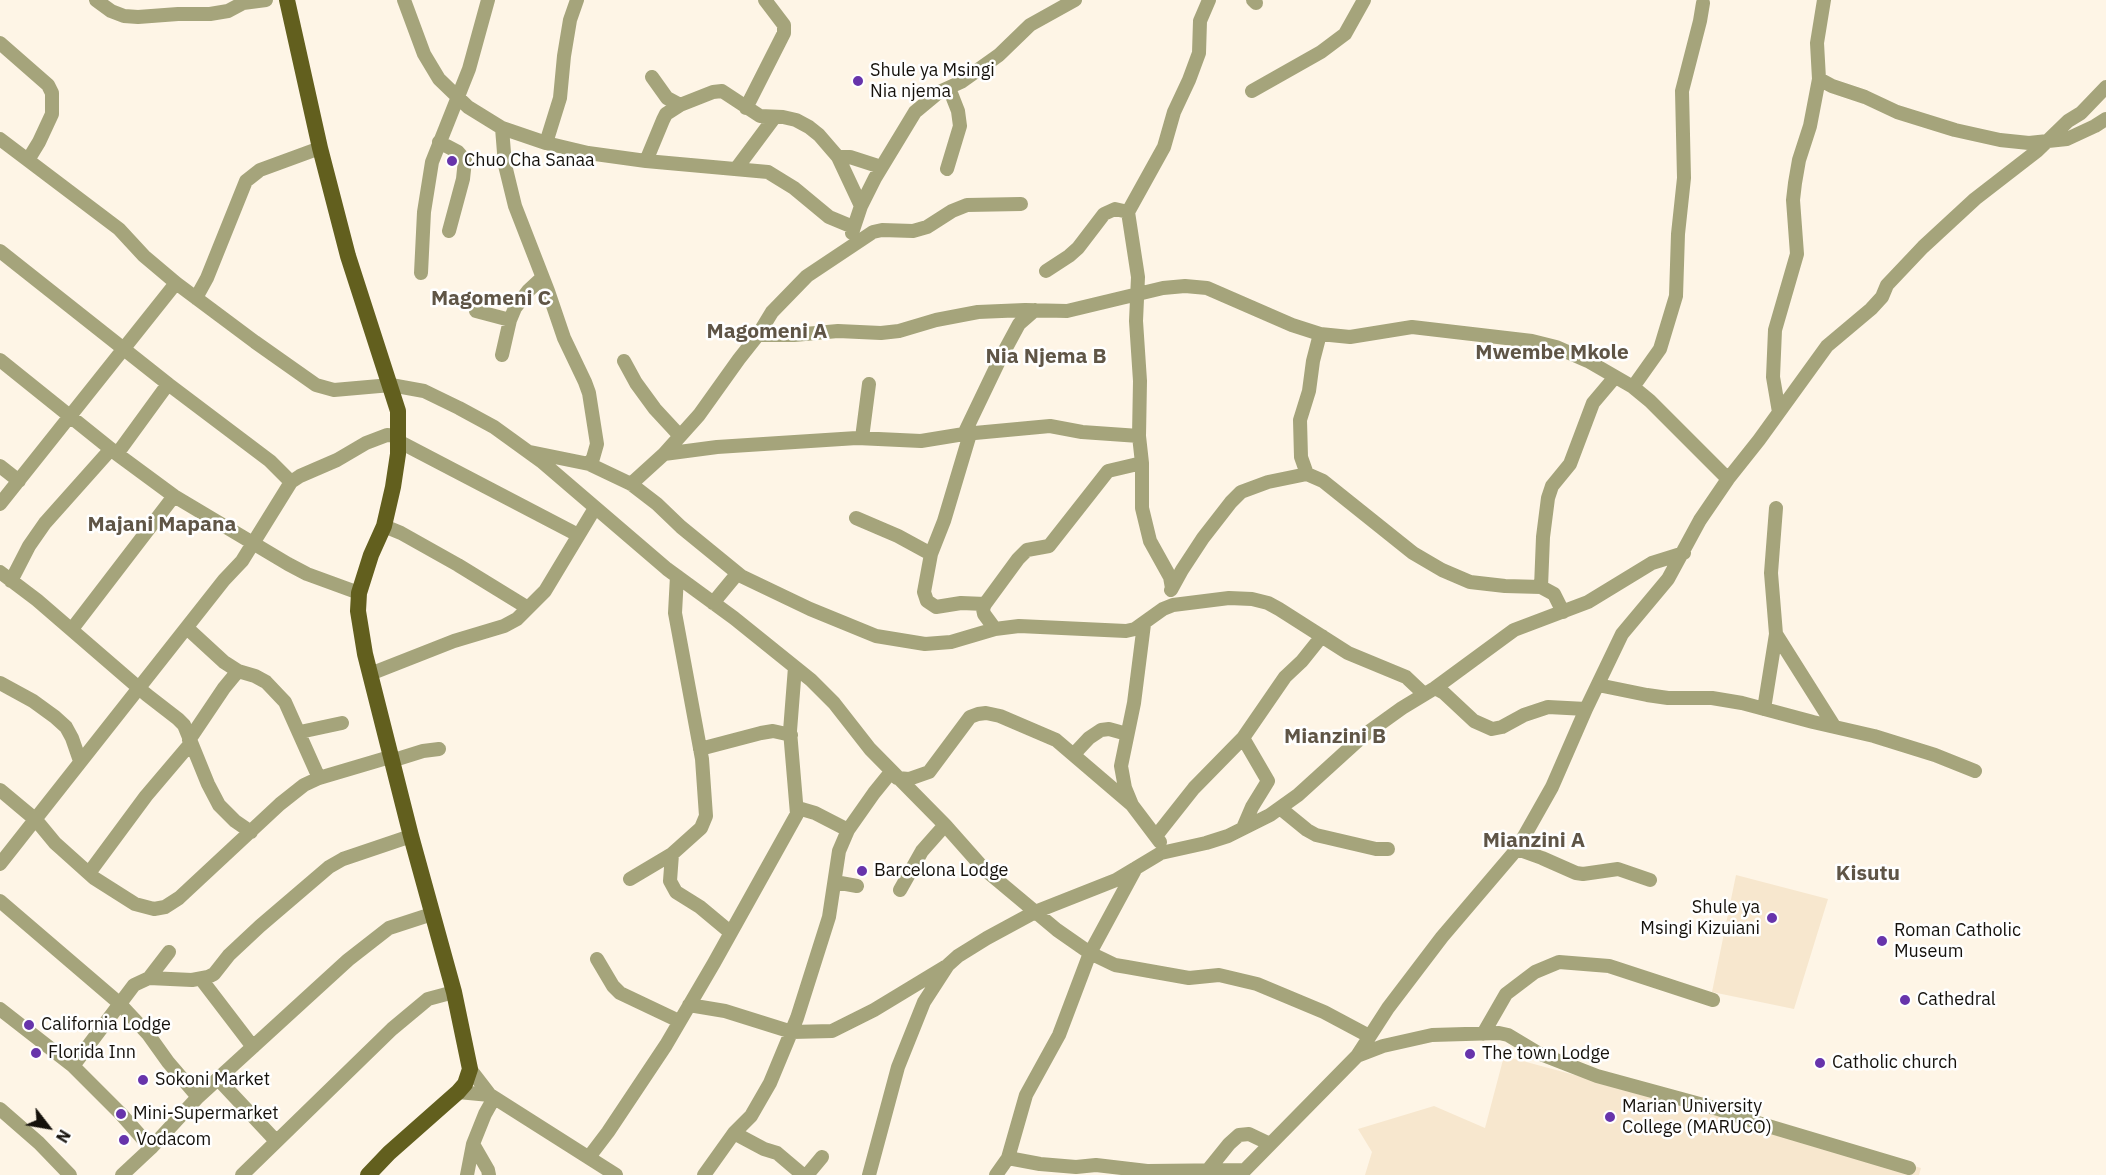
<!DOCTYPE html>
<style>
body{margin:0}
#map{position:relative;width:2106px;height:1175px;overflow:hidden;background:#fef5e6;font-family:"IBM Plex Sans",sans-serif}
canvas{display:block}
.north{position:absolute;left:18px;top:1097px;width:60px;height:60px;-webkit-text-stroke:4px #fff;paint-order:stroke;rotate:121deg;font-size:16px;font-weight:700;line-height:24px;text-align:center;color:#16120c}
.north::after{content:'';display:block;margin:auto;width:21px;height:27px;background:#16120c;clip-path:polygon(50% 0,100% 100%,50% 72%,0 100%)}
</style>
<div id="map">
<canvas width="2106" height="1175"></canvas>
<div class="north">N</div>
</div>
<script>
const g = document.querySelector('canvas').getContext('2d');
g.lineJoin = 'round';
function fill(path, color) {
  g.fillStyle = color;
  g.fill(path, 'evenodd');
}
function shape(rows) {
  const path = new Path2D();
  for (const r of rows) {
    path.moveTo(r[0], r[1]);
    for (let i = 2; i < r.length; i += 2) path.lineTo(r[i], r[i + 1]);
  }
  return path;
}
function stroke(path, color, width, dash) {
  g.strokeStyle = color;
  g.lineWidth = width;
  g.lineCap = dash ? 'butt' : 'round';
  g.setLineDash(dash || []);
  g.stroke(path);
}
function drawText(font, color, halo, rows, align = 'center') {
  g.font = font + ' "IBM Plex Sans",sans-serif';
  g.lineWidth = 5;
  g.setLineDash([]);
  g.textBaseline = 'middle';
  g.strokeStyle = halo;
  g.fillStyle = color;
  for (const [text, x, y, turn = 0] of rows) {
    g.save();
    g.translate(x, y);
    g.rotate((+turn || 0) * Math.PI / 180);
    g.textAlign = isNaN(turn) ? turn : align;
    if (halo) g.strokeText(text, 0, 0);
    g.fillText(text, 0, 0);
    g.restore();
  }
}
fill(shape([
 [1736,875,1828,899,1794,1009,1712,992],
 [1504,1056,1921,1168,1919,1175,1365,1175,1372,1152,1358,1129,1434,1106,1485,1128]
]), '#f7e7ce');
stroke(shape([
 [96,0,111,11,124,16,138,17,178,14,210,14,228,11,243,3,266,0],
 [404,0,424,54,439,79,468,107,502,128,546,143,588,153,646,161,768,172,794,188,829,217,853,227],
 [1253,0,1256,3],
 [0,43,48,85,52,93,52,114,39,142,28,160],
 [652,77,667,98,680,105,713,92,722,91,760,116,783,117,796,120,809,127,819,135,838,157,861,206],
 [1819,79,1832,86,1865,97,1897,112,1955,130,2000,140,2029,143,2067,139,2095,126,2106,119],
 [1252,91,1321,52,1345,34,1364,0],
 [746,108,784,33,784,25,765,0],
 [502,128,505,165,515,206,548,291,564,338,585,382,589,393,597,444,593,458,589,464],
 [0,139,119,229,144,256,176,283,255,342,316,385,334,390,391,385,424,391,459,408,494,427,541,461,667,569,734,618,811,680,834,703,870,749,945,825,984,869,1057,930,1090,953,1115,965,1127,967,1189,978,1219,975,1257,984,1324,1012,1369,1036],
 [439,142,458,152,465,160,463,179,449,231],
 [546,143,560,98,564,56,570,20,577,0],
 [838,157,850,157,881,167],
 [646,161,663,120,666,114,680,105],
 [736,169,774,118],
 [947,169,960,126,958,111,949,88],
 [852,233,861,206,875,178,915,112,939,92,961,82,999,55,1030,25,1075,0],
 [0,251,168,384,270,461,291,482],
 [1046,271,1069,256,1078,248,1104,214,1115,209,1128,212],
 [421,273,424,212,432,162,469,69,488,0],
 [196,298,207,278,246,181,260,170,320,148],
 [476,311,510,320],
 [758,335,794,335,838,331,881,333,899,331,936,320,978,312,1025,310,1067,311,1163,288,1185,286,1207,288,1292,325,1320,334,1350,337,1412,327,1532,341,1556,347,1588,361,1633,387,1650,401,1728,479],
 [502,355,510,320,515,308,528,291,542,278],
 [0,360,117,454,174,496,288,564,307,574,359,593],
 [624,361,636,383,655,409,680,436],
 [1633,387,1660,349,1676,296,1678,234,1684,178,1682,91,1700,21,1703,3],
 [1779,412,1773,377,1775,330,1797,254,1793,200,1795,183,1799,160,1810,126,1819,79,1817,43,1824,0],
 [964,434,999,361,1019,324,1035,310],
 [970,434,944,521,931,554,924,592,927,601,936,607,961,603,985,604],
 [862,438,869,384],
 [398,441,578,535],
 [530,452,589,464,631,484,657,504,681,527,741,576,810,609,876,636,925,644,951,642,995,629,1019,626,1126,631,1135,629,1163,609,1173,605,1229,598,1252,599,1268,603,1279,609,1348,653,1406,677,1424,694],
 [117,454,168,384],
 [664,454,717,447,857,438,921,441,964,434,1050,426,1082,432,1139,436],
 [0,466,19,481],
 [1307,474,1301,457,1300,420,1309,391,1313,361,1320,334],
 [631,484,664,454,699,415,739,359,758,335,772,312,807,276,873,232,882,230,913,231,927,227,952,211,967,205,1021,204],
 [0,504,176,283],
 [856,518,898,536,931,554],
 [384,526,401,533,458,565,528,608],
 [0,572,37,600,147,695,178,719,184,725,208,784,219,805,235,821,251,832],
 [11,581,29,546,45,523,111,449],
 [1541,587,1543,537,1548,498,1552,486,1570,464,1593,403,1615,377],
 [1172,588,1170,577,1150,541,1142,508,1142,463,1139,436,1140,381,1136,321,1138,277,1128,212,1164,147,1174,112,1189,80,1199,53,1200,21,1209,0],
 [1171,590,1182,570,1203,538,1231,502,1241,492,1268,482,1307,474,1323,481,1413,553,1442,570,1470,582,1505,586,1541,587,1554,594,1563,612],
 [713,603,737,574],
 [1144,624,1134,703,1121,766,1125,788,1132,805,1160,842],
 [187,628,224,662,238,671,255,676,266,682,285,702,319,778],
 [72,629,174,496],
 [995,629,984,614,983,609,985,604,1018,559,1027,550,1049,546,1108,471,1142,463],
 [1776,634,1834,726],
 [370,674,454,641,504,626,517,619,545,591,595,508],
 [0,683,33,701,55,717,66,727,72,738,80,761],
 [1598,685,1647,695,1668,698,1712,698,1742,703,1813,722,1874,736,1935,755,1975,771],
 [1435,688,1444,693,1474,721,1492,729,1502,727,1524,715,1548,707,1586,709],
 [1764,709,1776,634,1771,573,1776,508],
 [300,732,342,723],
 [1243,738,1268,781,1252,807,1243,828],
 [189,740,224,688,238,671],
 [700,749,761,733,773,731,791,735],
 [1074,754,1089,738,1101,730,1109,729,1127,734],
 [391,761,423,751,439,749],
 [897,778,909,779,929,772,970,717,978,714,986,713,1000,716,1056,740,1132,805],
 [0,790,36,820,55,843,94,878,135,904,154,909,165,907,179,898,280,804,304,785,319,778,390,757],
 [798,808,815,813,848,830],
 [1280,808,1307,830,1316,835,1376,849,1388,849],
 [1156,836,1194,788,1243,738,1285,677,1302,661,1322,636],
 [1517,849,1542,858,1576,873,1583,874,1618,869,1650,880],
 [672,854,670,881,676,892,700,907,730,932],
 [0,864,224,580,242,561,291,482,300,476,337,460,366,443,387,435,398,436],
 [89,873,146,796,191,743],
 [630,879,672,854,701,828,706,816,702,759,675,613,677,576],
 [835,882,857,886],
 [900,890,922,851,945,825],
 [0,901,119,1003,148,1034,168,1062,198,1097],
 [597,959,613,986,620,993,679,1021],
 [149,978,169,952],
 [201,979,253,1047],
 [689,1005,725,1011,792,1032,832,1031,874,1010,945,967],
 [0,1009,73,1066,121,1114,151,1148],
 [1483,1034,1506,994,1535,972,1559,962,1609,966,1713,1000],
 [1357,1056,1383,1046,1432,1035,1499,1033,1508,1035,1538,1053,1597,1076,1718,1109,1758,1123,1909,1168],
 [73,1066,134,985,149,978,192,980,208,977,214,974,229,955,260,926,329,867,343,859,411,836],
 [470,1069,490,1095,616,1175],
 [218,1079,276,1141],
 [458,1092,490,1095],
 [0,1109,39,1143,70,1175],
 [734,1133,764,1149,777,1153,803,1175],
 [473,1144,488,1170,489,1175],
 [589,1157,608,1132,666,1045,714,963,797,814,790,731,795,667],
 [1008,1158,1040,1164,1076,1167,1096,1165,1147,1171,1243,1170],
 [1208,1170,1229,1144,1239,1135,1249,1134,1270,1144],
 [122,1175,151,1148,198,1097,348,960,389,928,432,914],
 [242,1175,392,1029,428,999,454,992],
 [467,1175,473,1144,485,1114,494,1098],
 [704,1175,734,1133,751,1116,770,1083,797,1018,829,917,839,851,848,830,874,793,891,772],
 [807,1175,822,1157],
 [869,1175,898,1067,924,1002,948,965,958,956,987,938,1035,912,1116,880,1161,853,1206,843,1228,836,1270,815,1298,795,1363,736,1402,708,1435,688,1514,630,1588,602,1652,563,1684,553],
 [996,1175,1008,1158,1026,1095,1059,1035,1090,953,1136,868],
 [1240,1175,1357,1056,1388,1008,1442,937,1517,849,1552,787,1586,709,1622,634,1668,579,1700,520,1728,479,1759,440,1827,346,1871,309,1882,297,1887,285,1923,247,1975,199,2037,151,2068,121,2081,113,2106,87]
]), '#a5a47b', 14);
stroke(shape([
 [287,0,320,148,348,256,398,411,398,454,393,487,384,526,371,555,359,593,358,611,365,654,411,836,454,992,470,1069,465,1084,458,1092,389,1153,368,1175]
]), '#625f1e', 16);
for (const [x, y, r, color] of [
 [858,81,6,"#6734ab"],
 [452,161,6,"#6734ab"],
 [862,871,6,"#6734ab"],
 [1772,918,6,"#6734ab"],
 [1882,941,6,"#6734ab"],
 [1905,1000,6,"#6734ab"],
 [29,1025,6,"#6734ab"],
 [36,1053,6,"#6734ab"],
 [1470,1054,6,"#6734ab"],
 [1820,1063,6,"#6734ab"],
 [143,1080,6,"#6734ab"],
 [121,1114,6,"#6734ab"],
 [1610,1117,6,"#6734ab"],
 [124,1140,6,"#6734ab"]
]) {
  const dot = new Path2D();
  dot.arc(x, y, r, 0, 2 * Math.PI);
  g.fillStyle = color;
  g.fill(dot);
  stroke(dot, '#fff', 2);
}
drawText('18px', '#16120c', '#fff', [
 ["Shule ya Msingi",870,71],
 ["Nia njema",870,92],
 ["Chuo Cha Sanaa",464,161],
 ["Barcelona Lodge",874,871],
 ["Shule ya",1760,908,"right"],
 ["Msingi Kizuiani",1760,929,"right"],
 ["Roman Catholic",1894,931],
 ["Museum",1894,952],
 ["Cathedral",1917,1000],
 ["California Lodge",41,1025],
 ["Florida Inn",48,1053],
 ["The town Lodge",1482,1054],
 ["Catholic church",1832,1063],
 ["Sokoni Market",155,1080],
 ["Marian University",1622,1107],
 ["College (MARUCO)",1622,1128],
 ["Mini-Supermarket",133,1114],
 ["Vodacom",136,1140]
], 'left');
drawText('bold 21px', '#5f5546', '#fff', [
 ["Magomeni C",491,299],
 ["Magomeni A",767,332],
 ["Mwembe Mkole",1552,353],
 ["Nia Njema B",1046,357],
 ["Majani Mapana",162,525],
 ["Mianzini B",1335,737],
 ["Mianzini A",1534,841],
 ["Kisutu",1868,874]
]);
</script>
